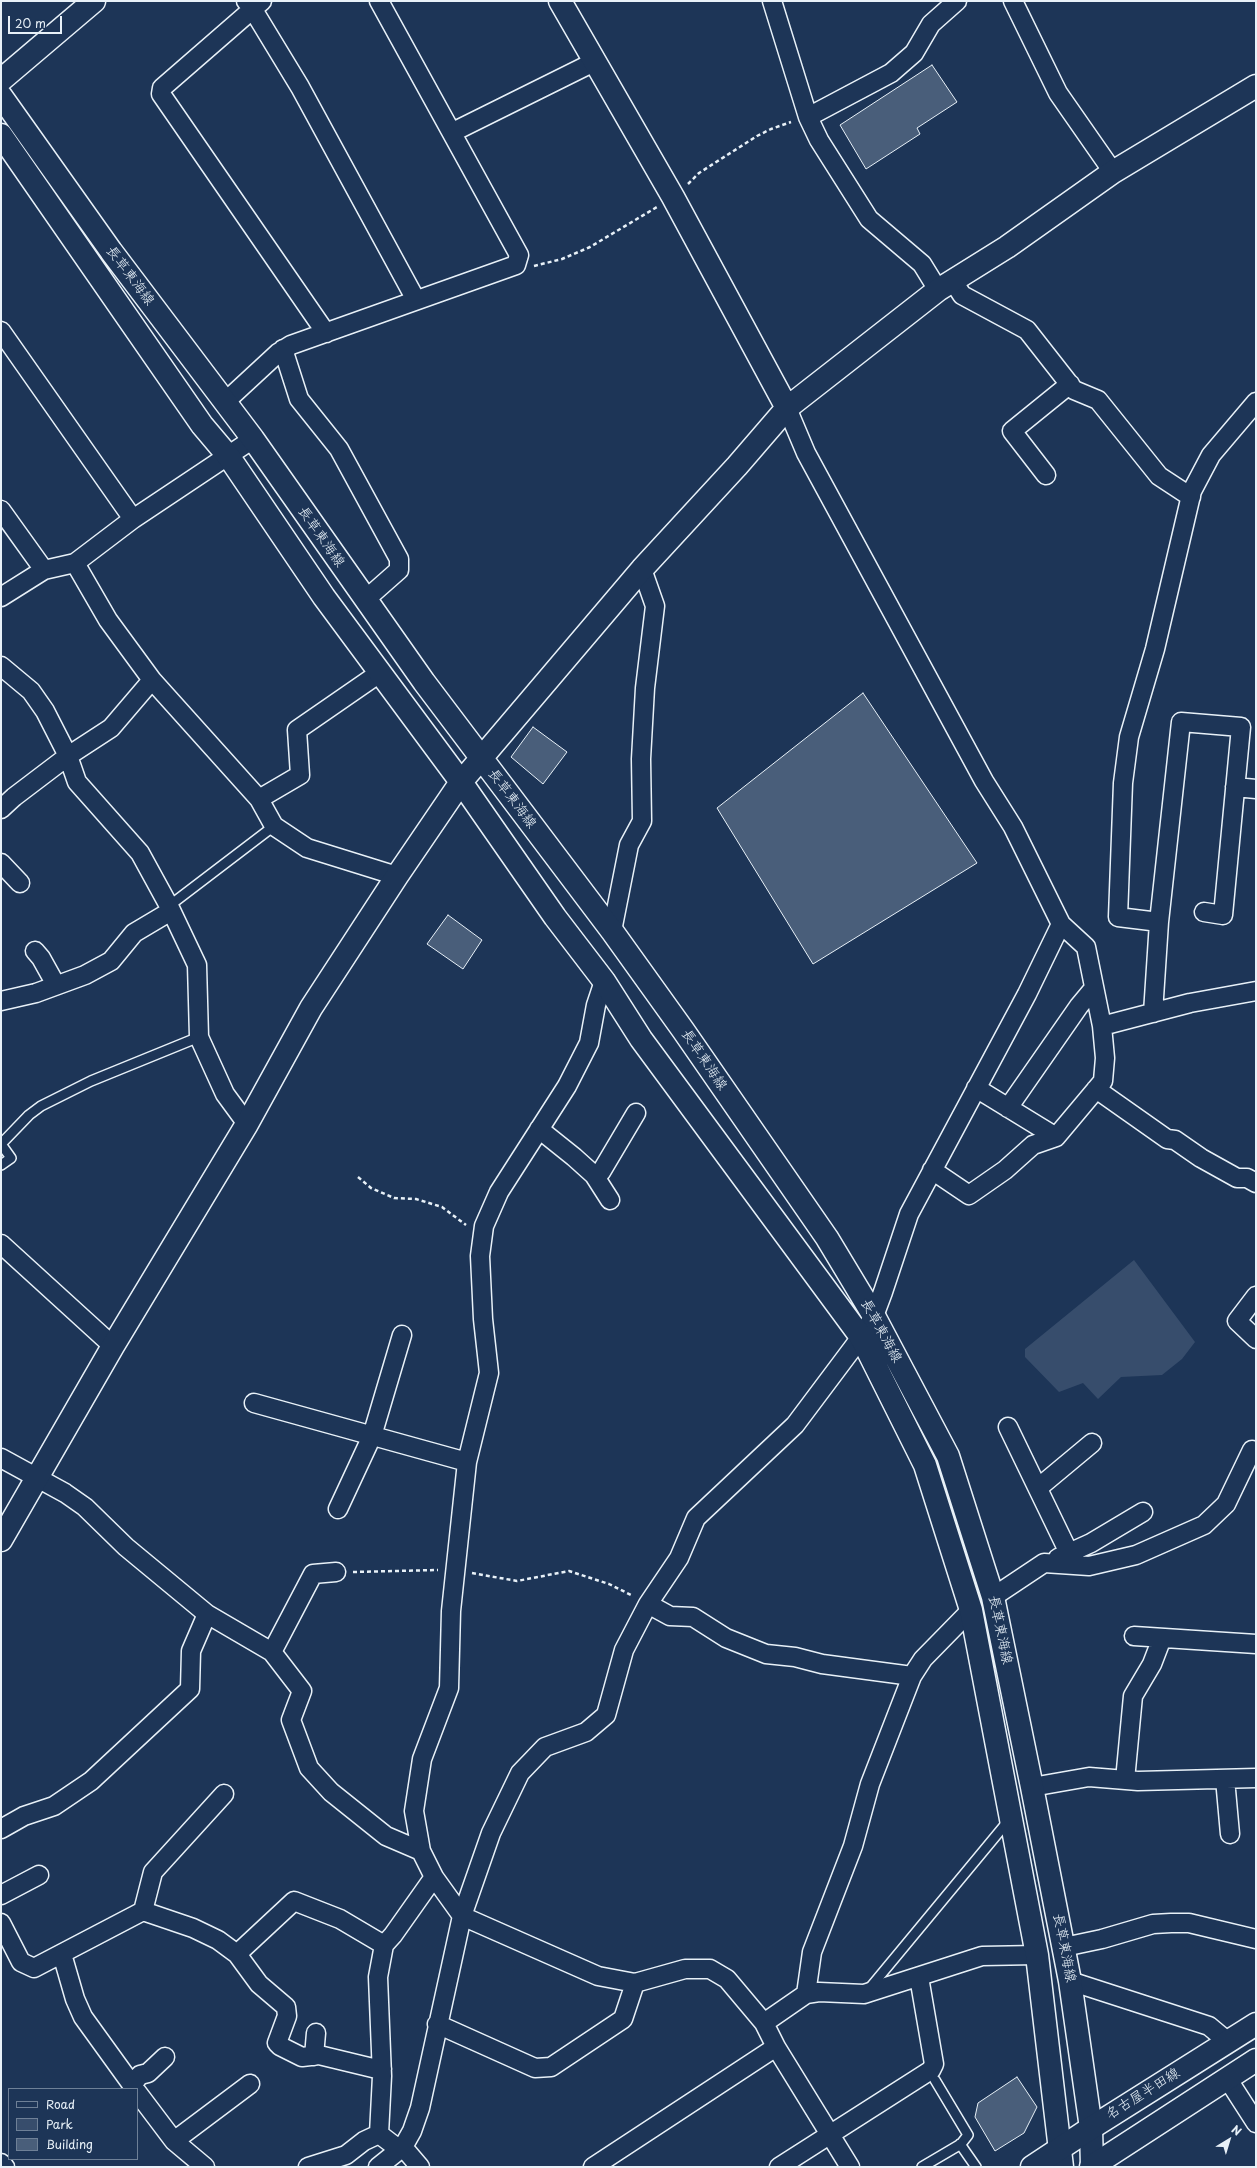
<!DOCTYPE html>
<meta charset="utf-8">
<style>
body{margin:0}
#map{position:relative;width:1257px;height:2168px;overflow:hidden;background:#1d3557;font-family:"Playpen Sans",sans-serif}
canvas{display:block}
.frame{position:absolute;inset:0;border:2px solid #e8f1f8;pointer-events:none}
.legend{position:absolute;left:8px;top:2088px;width:130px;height:72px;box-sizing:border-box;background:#1d3557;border:1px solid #6e8097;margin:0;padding:5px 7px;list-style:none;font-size:12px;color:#e8f1f8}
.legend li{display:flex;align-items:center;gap:8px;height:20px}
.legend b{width:20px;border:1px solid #6e8097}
.north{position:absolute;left:1209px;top:2120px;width:40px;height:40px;-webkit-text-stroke:3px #1d3557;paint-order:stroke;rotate:38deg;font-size:11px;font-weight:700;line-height:16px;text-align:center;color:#e8f1f8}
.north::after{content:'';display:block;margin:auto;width:14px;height:18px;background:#e8f1f8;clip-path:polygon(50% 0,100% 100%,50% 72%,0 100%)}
.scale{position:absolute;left:8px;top:16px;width:54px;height:18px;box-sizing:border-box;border:2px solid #e8f1f8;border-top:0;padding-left:5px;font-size:12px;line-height:14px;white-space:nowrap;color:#e8f1f8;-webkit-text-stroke:3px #1d3557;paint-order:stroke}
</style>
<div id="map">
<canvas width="1257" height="2168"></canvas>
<div class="frame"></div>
<ul class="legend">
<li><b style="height:5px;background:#1d3557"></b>Road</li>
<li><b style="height:11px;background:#374d6c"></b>Park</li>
<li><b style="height:11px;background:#495e7a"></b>Building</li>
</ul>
<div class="north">N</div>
<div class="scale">20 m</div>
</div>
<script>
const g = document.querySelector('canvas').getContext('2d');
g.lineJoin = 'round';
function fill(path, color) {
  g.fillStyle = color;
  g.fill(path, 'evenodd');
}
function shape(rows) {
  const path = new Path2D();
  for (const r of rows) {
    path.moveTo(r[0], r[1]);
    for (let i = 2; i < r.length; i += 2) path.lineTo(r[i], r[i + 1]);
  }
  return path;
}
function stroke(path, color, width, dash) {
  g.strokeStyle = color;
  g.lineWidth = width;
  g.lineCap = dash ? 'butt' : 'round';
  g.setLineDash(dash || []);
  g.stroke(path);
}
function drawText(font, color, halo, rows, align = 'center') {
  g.font = font + ' "Playpen Sans","Klee One",sans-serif';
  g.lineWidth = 4;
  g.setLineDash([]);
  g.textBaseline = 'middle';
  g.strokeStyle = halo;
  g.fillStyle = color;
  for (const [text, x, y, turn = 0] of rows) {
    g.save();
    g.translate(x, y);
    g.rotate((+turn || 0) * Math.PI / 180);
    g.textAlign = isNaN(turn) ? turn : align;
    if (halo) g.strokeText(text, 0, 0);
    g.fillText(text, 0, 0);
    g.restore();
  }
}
fill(shape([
 [1134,1260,1195,1342,1182,1359,1162,1375,1121,1377,1098,1399,1083,1383,1059,1392,1025,1357,1025,1349]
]), '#374d6c');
const building = shape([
 [932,65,957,102,917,128,920,134,866,169,840,125,932,65],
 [863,693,977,863,813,964,717,808,863,693],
 [533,727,567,752,543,784,511,757,533,727],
 [448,915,482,940,463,969,427,944,448,915],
 [1017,2077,1037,2107,1024,2133,995,2151,975,2117,978,2103,1017,2077]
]);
fill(building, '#495e7a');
stroke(building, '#e8f1f8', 1);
const lane = shape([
 [169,906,274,826],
 [1,1144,29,1115,41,1106,91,1081,199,1037],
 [1,1144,11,1158,1,1165],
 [869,1989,1009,1820],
 [960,2144,976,2167],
 [922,2167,961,2144,968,2135,935,2080]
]);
const street = shape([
 [246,1,252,8,300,87,416,300],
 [262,1,162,88,161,94,326,333],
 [772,1,808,117,819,140,869,219,922,264,938,290],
 [1013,1,1058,93,1113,172],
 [808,117,891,73,914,53,931,24,957,1],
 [453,132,594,62],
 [953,281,962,295,1027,330,1074,390,1098,400,1159,476,1191,497],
 [1,331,133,519],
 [283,349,299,399,339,449,399,559,399,570,365,600],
 [225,402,278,353,291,345,516,265,519,255,379,1],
 [787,408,806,453,984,781,1013,827,1061,924,1086,947,1102,1026,1105,1058,1103,1081,1056,1137,1033,1145,1005,1170,969,1195,932,1170],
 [1046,475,1012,431,1070,384],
 [1,510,44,570],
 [75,563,108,620,152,680,259,799,274,826,307,848,397,876],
 [1,597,44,570,75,563,133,519,253,439],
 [1,666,31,691,45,711,68,756,77,782,140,853,169,906,197,965,199,1037,225,1094,247,1124],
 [1235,787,1256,789],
 [259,799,300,775,297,730,381,672],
 [1,809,14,797,68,756,111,728,152,680],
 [1,863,20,883],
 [1159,922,1118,917,1123,783,1129,737,1155,649,1192,491,1211,455,1256,402],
 [612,931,629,845,642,821,641,759,645,688,655,606,642,569],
 [35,951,41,958,56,985],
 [604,981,596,1005,589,1043,567,1086,499,1192,484,1226,480,1256,483,1319,489,1373,467,1462,451,1611,449,1688,422,1759,414,1811,421,1851,434,1877,462,1916,598,1976,635,1983,685,1969,710,1969,727,1979,764,2023,776,2047,850,2167],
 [1,1001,36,993,85,975,111,961,134,933,171,911],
 [1153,1013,1159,922,1181,722,1241,727,1223,915,1204,912],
 [1102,1026,1190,1003,1256,991],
 [976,1088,1056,1137],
 [1096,1089,1167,1139,1175,1140,1201,1158,1237,1178,1247,1178,1256,1183],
 [1008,1108,1079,1006,1094,988],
 [539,1129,574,1157,594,1175,610,1200],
 [594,1175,601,1172,636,1113],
 [1,1244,113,1346],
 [1256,1296,1237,1321,1256,1339],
 [254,1403,467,1462],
 [1008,1427,1069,1553],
 [1,1458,65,1493,85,1507,126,1547,207,1614,272,1652,302,1691,291,1720,309,1768,331,1792,386,1836,421,1851],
 [1038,1488,1092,1443],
 [338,1509,372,1436,402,1335],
 [1058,1558,1091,1543,1143,1512],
 [993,1597,1044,1563,1089,1566,1136,1555,1204,1525,1226,1504,1252,1450],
 [648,1604,670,1616,693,1617,726,1638,766,1654,795,1657,822,1664,912,1676],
 [1134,1636,1256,1644],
 [272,1652,313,1574,336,1572],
 [1225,1779,1230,1834],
 [1125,1780,1133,1696,1152,1664,1162,1638],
 [1032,1787,1089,1777,1138,1781,1256,1778],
 [1,1829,24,1816,54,1806,91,1781,190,1689,191,1651,207,1614],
 [1,1895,39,1875],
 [143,1911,153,1872,224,1794],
 [1,1923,21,1962,34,1968,143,1911,193,1928,218,1940,237,1954,294,1901,340,1919,384,1945,393,1935,434,1877],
 [384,1945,378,1977,382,2076,379,2134,400,2150],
 [1064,1947,1102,1939,1153,1924,1171,1923,1189,1923,1256,1939],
 [62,1954,75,1999,83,2017,135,2089],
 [237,1954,259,1984,286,2007,287,2016,277,2043,280,2046,302,2057,319,2055,377,2069,382,2069],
 [1070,1981,1209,2026,1227,2041],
 [806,1994,812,1952,853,1846,870,1784,912,1676,923,1659,971,1610],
 [764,2023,806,1994,819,1992,864,1994,982,1956,1037,1955],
 [437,2024,535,2068,551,2067,623,2019,635,1983],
 [314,2056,316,2033],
 [1227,2078,1256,2123],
 [132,2085,140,2075,148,2073,165,2057],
 [137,2092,174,2141,205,2167],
 [174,2141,250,2084],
 [403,2147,420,2167],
 [1,2163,5,2167],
 [308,2167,346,2155,364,2141,379,2134],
 [378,2167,403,2147,412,2131,420,2108,462,1916,491,1833,520,1773,545,1747,586,1732,606,1715,624,1650,648,1604,679,1558,696,1518,795,1425,861,1337,874,1316,883,1292,909,1214,1027,994,1061,924],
 [593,2167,776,2047],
 [779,2167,931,2070,934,2064,919,1977]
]);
const secondary = shape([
 [560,1,673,197,787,408],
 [1,80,94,1],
 [1,96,111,251,253,439,424,682,612,931,683,1030,827,1238,874,1316,948,1456,993,1597,1032,1787,1070,1981,1091,2128,1092,2167],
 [1,135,202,425,229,457,324,597,461,782,555,917,604,981,641,1039,861,1337,925,1465,971,1610,1037,1955,1062,2167],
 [1,1540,113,1346,247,1124,311,1008,397,876,461,782,642,569,737,466,787,408,938,290,1007,247,1113,172,1256,86]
]);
const primary = shape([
 [1032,2167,1091,2128,1256,2024],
 [1091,2167,1256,2060]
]);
stroke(lane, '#e8f1f8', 12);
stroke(street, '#e8f1f8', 21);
stroke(secondary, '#e8f1f8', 25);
stroke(primary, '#e8f1f8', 25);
stroke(shape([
 [688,184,699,173,757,136,771,129,791,122],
 [534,266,562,259,590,247,657,207],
 [358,1177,371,1188,394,1198,416,1199,442,1207,466,1225],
 [353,1572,438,1570],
 [472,1573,517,1581,569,1571,609,1584,633,1596]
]), '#e8f1f8', 2.5, [4, 3]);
stroke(lane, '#1d3557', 9);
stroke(street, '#1d3557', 18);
stroke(secondary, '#1d3557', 22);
stroke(primary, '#1d3557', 22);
drawText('14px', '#e8f1f8', '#1d3557', [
 ["長草東海線",130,276,53],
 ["長草東海線",321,537,55],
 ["長草東海線",512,799,53],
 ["長草東海線",704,1060,56],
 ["長草東海線",881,1331,61],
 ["長草東海線",1000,1630,78],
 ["長草東海線",1064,1948,79],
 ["名古屋半田線",1143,2094,-32]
]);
</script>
